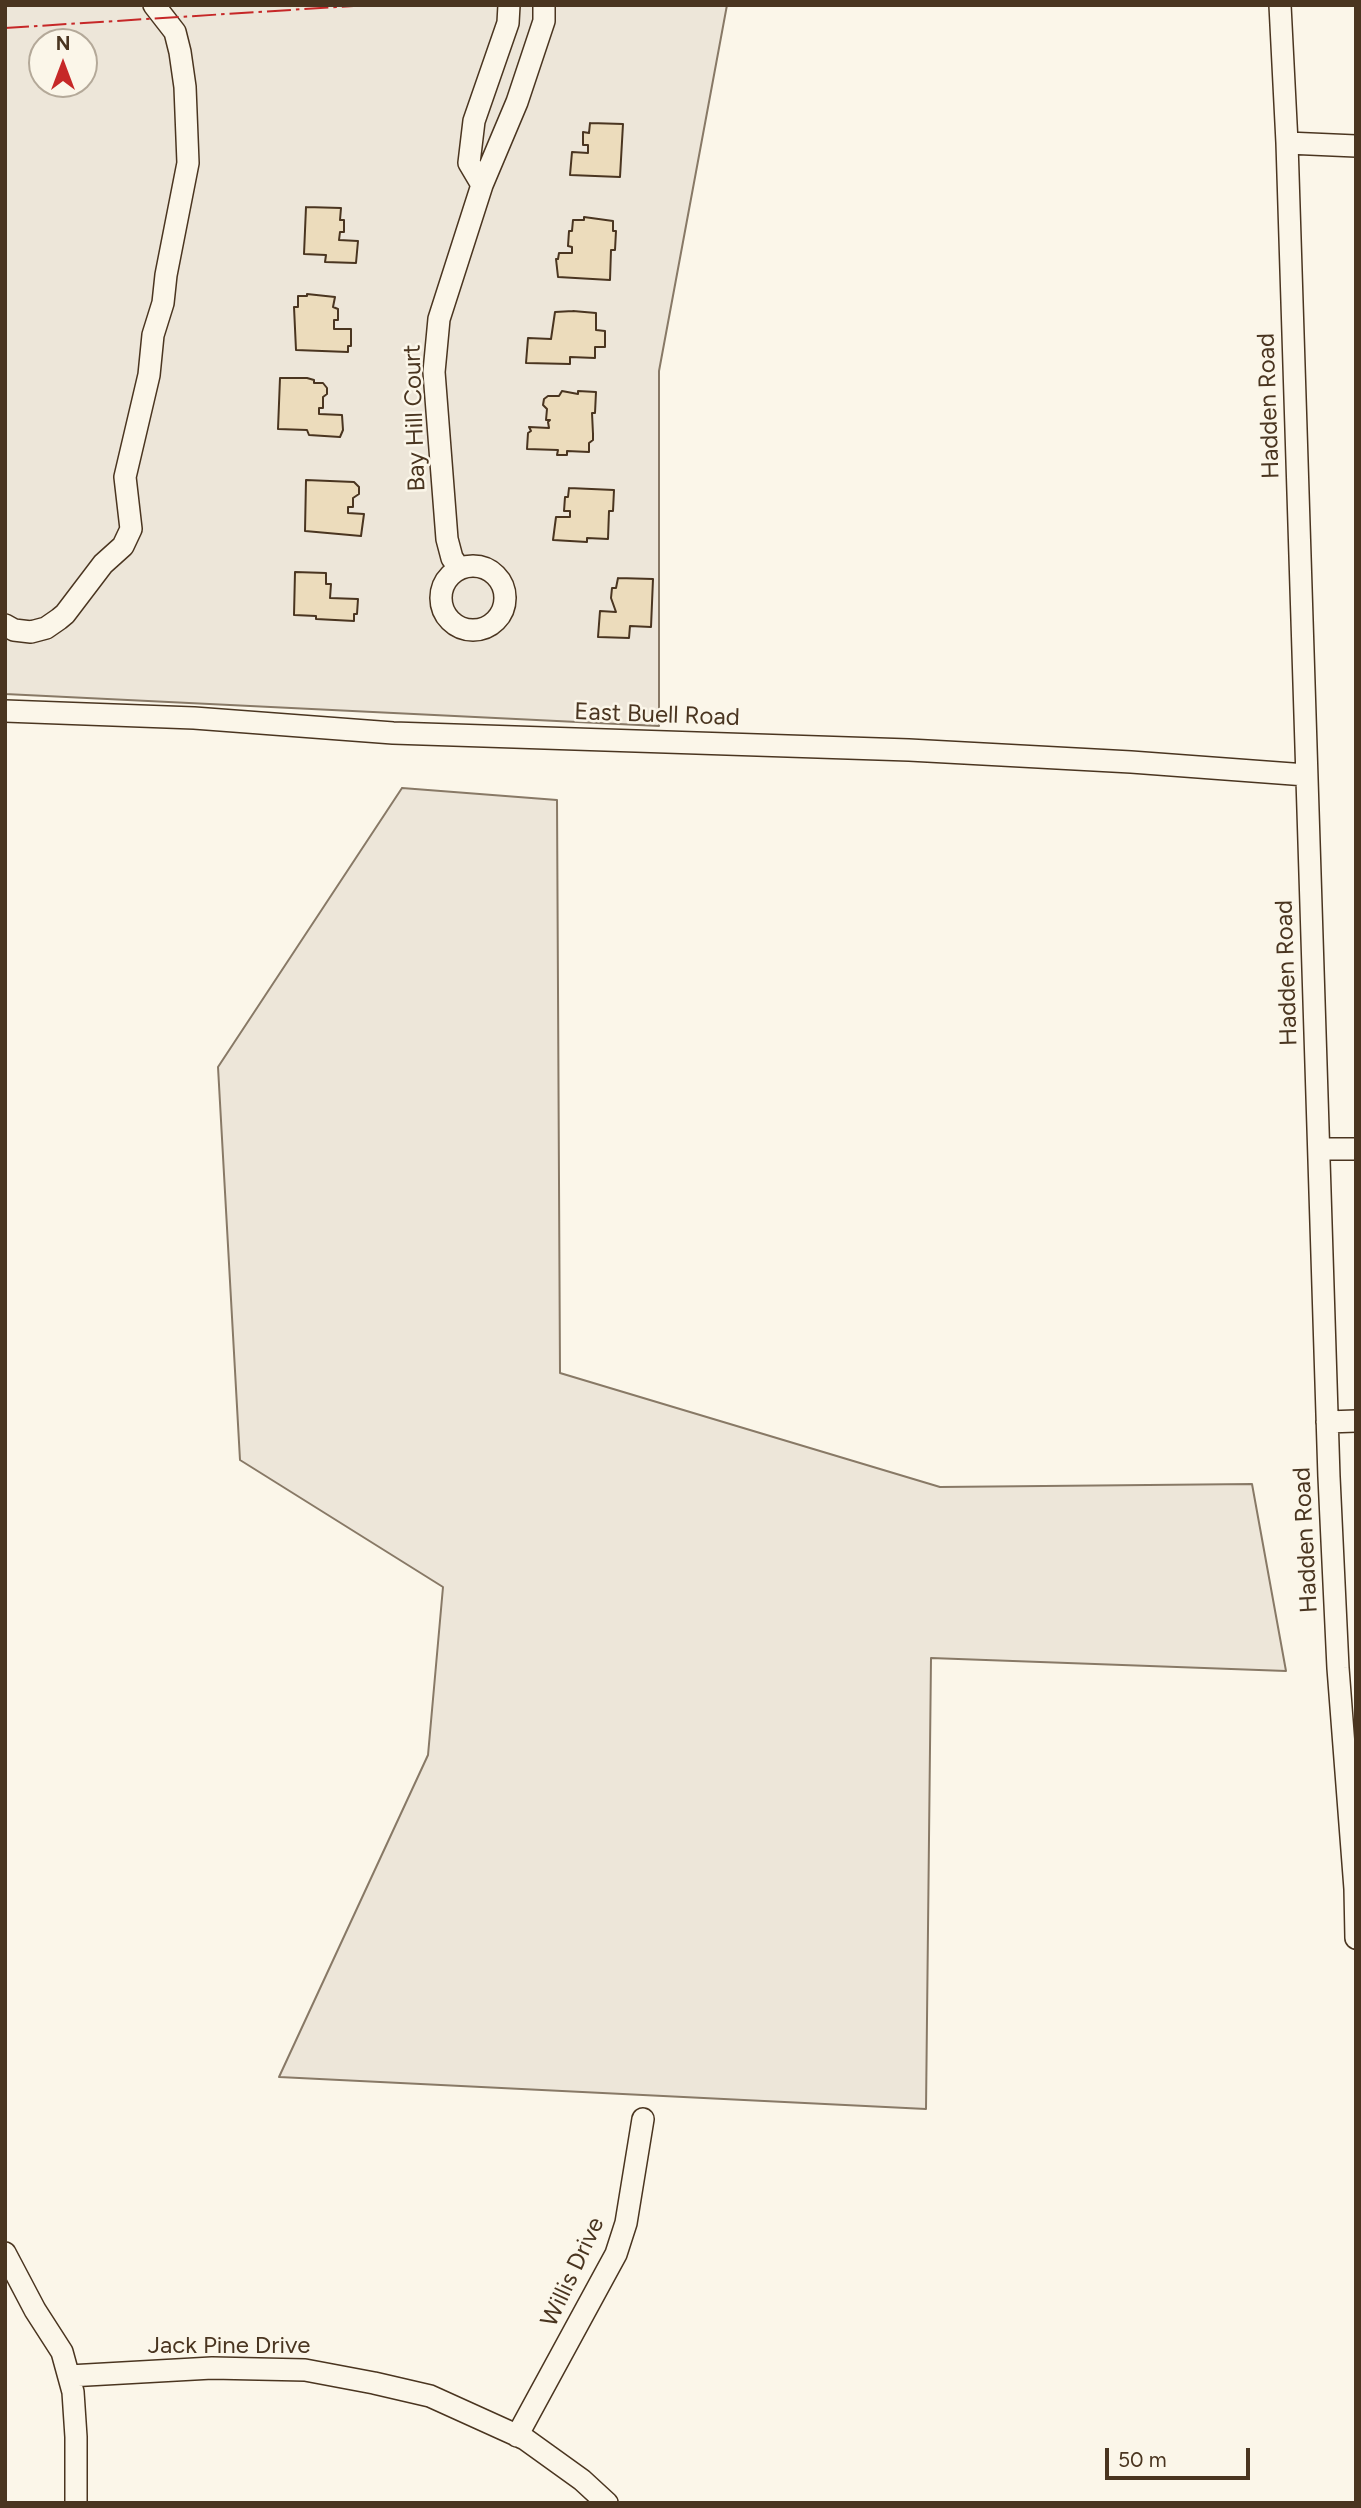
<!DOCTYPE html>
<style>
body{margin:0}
#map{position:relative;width:1361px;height:2508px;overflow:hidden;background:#fbf6e9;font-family:Figtree,sans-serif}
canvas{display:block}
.frame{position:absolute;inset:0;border:7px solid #4a3520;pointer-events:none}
.north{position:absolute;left:28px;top:28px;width:70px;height:70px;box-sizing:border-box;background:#fbf6e9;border:2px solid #b4a999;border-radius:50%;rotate:0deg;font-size:19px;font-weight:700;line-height:28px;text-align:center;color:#4a3520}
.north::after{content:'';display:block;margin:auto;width:24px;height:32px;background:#c62828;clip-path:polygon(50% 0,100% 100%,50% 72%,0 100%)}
.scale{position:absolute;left:1105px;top:2448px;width:145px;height:32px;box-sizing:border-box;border:4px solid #4a3520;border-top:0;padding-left:9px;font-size:21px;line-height:24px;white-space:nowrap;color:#4a3520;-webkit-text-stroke:5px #fbf6e9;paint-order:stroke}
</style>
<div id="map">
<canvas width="1361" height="2508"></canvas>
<div class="frame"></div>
<div class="north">N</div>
<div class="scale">50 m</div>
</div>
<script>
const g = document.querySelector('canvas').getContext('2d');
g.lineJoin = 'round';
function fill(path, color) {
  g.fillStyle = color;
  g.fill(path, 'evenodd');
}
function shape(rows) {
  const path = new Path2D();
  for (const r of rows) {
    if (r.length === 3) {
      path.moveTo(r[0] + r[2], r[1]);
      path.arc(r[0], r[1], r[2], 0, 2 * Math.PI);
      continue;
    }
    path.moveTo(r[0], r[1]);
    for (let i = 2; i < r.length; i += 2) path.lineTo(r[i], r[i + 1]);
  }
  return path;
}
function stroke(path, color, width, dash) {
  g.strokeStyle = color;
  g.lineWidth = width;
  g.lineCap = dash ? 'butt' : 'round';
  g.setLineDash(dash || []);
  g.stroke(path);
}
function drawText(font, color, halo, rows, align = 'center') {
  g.font = font + ' Figtree,sans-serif';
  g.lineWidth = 5;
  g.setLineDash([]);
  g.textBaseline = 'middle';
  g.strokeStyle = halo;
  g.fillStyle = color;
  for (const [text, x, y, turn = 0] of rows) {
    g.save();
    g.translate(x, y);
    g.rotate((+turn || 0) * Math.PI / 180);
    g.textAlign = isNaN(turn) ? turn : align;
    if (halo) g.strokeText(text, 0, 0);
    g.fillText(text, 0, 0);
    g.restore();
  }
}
const green = shape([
 [5,5,727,5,659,371,659,726,5,694,5,5],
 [42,42,84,42,84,84,42,84,42,42],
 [402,788,557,800,560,1373,940,1487,1252,1484,1286,1671,931,1658,926,2109,279,2077,428,1755,443,1587,240,1460,218,1067,402,788]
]);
fill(green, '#ede6d9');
stroke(green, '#887966', 2);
const building = shape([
 [590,123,623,124,620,177,570,175,572,152,588,153,588,145,583,145,583,132,589,133,590,123],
 [306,207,341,208,340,220,344,220,344,232,340,232,339,240,358,241,356,263,325,262,326,255,304,254,306,207],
 [584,217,613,221,613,231,616,231,615,250,611,250,610,280,558,277,556,259,558,259,559,253,572,253,572,247,568,246,569,231,572,231,573,220,584,220,584,217],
 [307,294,335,297,333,307,338,309,338,320,334,320,334,329,351,329,351,346,348,346,348,352,296,350,294,307,298,307,298,296,307,296,307,294],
 [573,311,596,313,596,330,605,331,605,347,595,347,595,358,570,357,570,364,526,363,528,338,551,339,555,312,573,311],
 [280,378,307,378,314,380,314,383,323,383,327,388,327,394,323,397,323,408,319,408,319,414,342,415,343,430,340,437,309,435,307,430,278,429,280,378],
 [562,391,578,394,578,391,596,392,595,413,592,413,593,434,593,440,589,443,589,452,567,451,567,455,557,455,558,450,527,449,528,433,531,431,529,427,549,428,548,422,550,420,546,420,547,409,543,405,544,399,548,396,559,396,562,391],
 [306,480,354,482,359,487,359,494,353,498,353,507,348,507,348,513,364,514,361,536,305,531,306,480],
 [569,488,614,490,613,511,609,511,608,539,587,538,587,542,553,540,556,517,570,517,570,511,564,511,565,497,568,497,569,488],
 [295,572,326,573,326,584,331,584,330,598,358,599,357,614,354,614,354,621,316,619,316,616,294,615,295,572],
 [618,578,653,579,651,627,630,626,629,638,598,637,600,611,616,612,611,598,612,588,616,588,618,578]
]);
fill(building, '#ecdcbc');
stroke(building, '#4a3520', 2);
const minor = shape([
 [1280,5,1287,143,1329,1477,1338,1668,1355,1889,1356,1938],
 [1287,143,1356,146],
 [482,185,469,163,474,121,508,23,509,5],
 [473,598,32],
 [459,568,452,558,447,539,434,372,439,319,482,185,517,102,544,21,544,5],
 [5,625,14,630,31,632,46,628,59,619,65,614,103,564,123,546,131,529,125,477,149,375,153,335,163,303,166,275,188,163,185,87,180,52,175,32,154,5],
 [5,711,194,718,393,733,909,750,1131,762,1306,775],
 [1320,1149,1356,1149],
 [1327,1422,1356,1421],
 [5,2253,35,2310,62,2352,73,2392,76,2437,76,2503],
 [69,2376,212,2368,305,2370,374,2383,430,2396,525,2439,582,2480,607,2503],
 [517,2436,616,2254,626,2223,643,2119]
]);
stroke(minor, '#4a3520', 24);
stroke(minor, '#fbf6e9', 21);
stroke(shape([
 [5,28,368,5]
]), '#c62828', 2, [24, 5, 3.5, 5]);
drawText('24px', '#4a3520', '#fbf6e9', [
 ["Hadden Road",1269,406,-92],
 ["Bay Hill Court",415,418,-92],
 ["East Buell Road",657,715,2],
 ["Hadden Road",1287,973,-92],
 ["Hadden Road",1306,1540,-93],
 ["Willis Drive",573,2272,-65],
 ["Jack Pine Drive",229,2346]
]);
</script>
